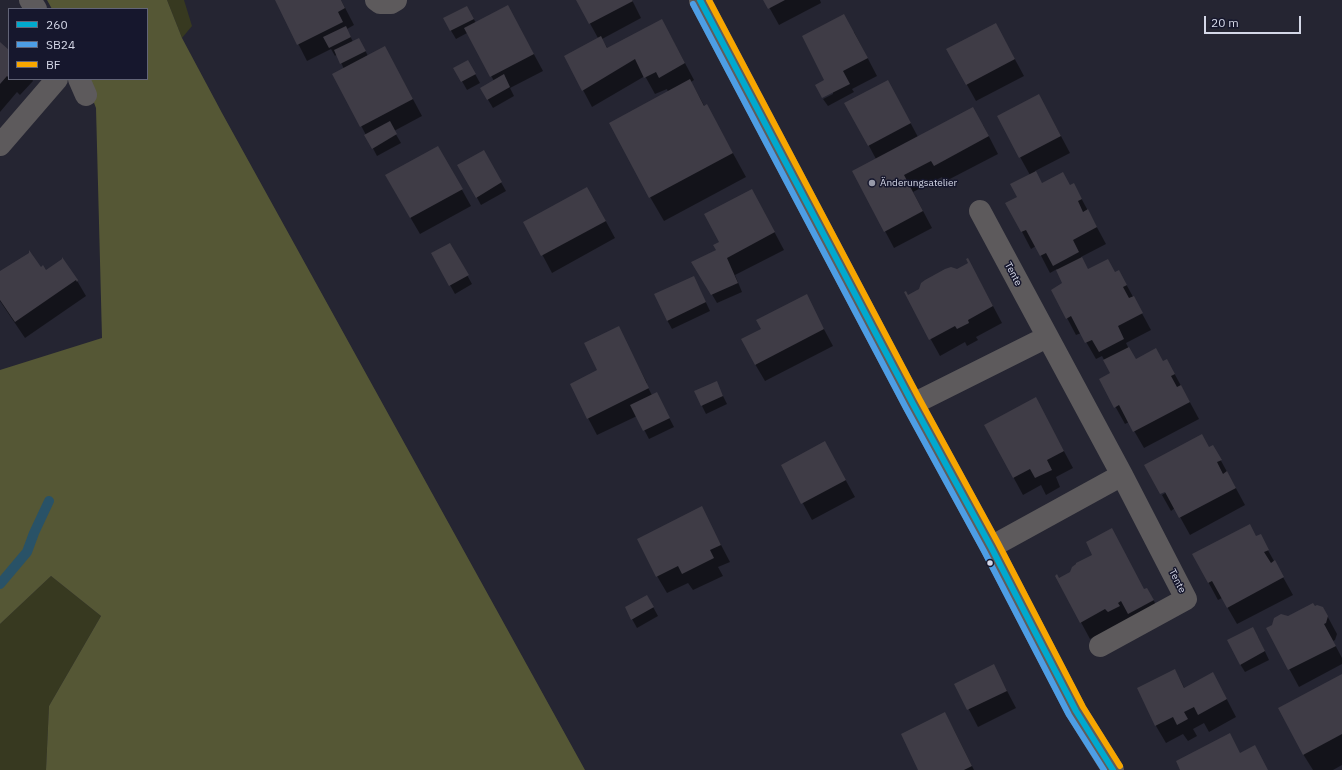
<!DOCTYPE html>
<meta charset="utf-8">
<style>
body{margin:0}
#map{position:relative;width:1342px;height:770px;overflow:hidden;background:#252532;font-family:"IBM Plex Sans",sans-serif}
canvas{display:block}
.legend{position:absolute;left:8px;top:8px;width:140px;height:72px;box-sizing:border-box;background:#16172d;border:1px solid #626477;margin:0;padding:5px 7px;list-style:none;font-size:12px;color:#d4d7e7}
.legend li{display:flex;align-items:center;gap:8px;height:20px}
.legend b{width:20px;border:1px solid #626477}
.scale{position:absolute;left:1204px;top:16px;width:97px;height:18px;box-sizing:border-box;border:2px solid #d4d7e7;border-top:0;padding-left:5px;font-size:12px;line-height:14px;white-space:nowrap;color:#d4d7e7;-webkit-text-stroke:3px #16172d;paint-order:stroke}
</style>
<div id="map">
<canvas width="1342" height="770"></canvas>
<ul class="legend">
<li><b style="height:5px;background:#00a9ce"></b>260</li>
<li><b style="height:5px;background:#4d9ee5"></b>SB24</li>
<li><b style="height:5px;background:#f7a600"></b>BF</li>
</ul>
<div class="scale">20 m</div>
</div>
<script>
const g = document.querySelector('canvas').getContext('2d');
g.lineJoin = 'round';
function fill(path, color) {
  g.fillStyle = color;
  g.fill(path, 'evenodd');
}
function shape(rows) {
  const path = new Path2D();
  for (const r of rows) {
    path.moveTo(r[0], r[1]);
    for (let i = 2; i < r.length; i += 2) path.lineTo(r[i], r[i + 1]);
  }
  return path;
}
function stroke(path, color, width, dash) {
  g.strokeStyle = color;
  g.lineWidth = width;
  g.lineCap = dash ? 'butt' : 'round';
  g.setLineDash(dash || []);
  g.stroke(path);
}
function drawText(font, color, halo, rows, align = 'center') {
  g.font = font + ' "IBM Plex Sans",sans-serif';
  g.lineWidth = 3;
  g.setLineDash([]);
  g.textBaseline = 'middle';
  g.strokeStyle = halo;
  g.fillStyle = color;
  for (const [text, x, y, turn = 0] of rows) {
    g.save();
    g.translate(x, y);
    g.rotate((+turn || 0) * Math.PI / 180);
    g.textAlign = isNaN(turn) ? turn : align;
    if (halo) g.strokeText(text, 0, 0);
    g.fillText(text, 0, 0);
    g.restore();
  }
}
fill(shape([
 [167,0,184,0,192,26,182,38],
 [51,576,101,616,49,706,46,770,0,770,0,624]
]), '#373920');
fill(shape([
 [47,0,167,0,182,38,222,113,585,770,46,770,49,706,101,616,51,576,0,624,0,370,102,338,96,108,85,79,147,79,147,9,52,9]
]), '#555735');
fill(shape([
 [276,0,341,0,354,25,347,29,353,42,364,48,368,56,394,64,422,116,394,131,401,143,377,156,334,74,344,69,337,54,335,56,331,49,307,61],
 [577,0,632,0,641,18,602,39,608,49,671,37,694,80,691,82,705,107,707,106,746,177,664,221,650,197,668,92,667,89,655,94,645,76,592,107,583,90,598,38],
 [765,0,820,0,821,3,779,25],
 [472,16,476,23,517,23,543,71,510,88,514,96,493,108,481,88,494,81,467,33,456,39,444,19],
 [854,32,877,76,852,89,854,92,828,106,823,99,833,94,833,91,826,81],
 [1005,41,1024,76,976,101,947,49],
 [0,43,9,51,9,79,32,79,33,81,20,95,17,92,0,112],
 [468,61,480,83,467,90,455,69],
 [1039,95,1070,153,1035,171,1042,184,1070,186,1074,185,1106,244,1081,257,1088,271,1115,273,1119,271,1151,330,1126,343,1129,349,1136,360,1163,362,1167,360,1199,419,1144,448,1129,422,1125,424,1100,379,1111,373,1102,356,1096,359,1081,333,1076,335,1067,318,1064,284,1057,269,1050,273,1036,246,1031,249,1007,203,1019,197,1030,175,1020,157],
 [897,98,918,137,983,125,998,154,944,182,942,177,913,192,932,228,894,248,885,231,876,159,846,103],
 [438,147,471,206,420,234,386,176],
 [483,151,506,191,481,205,459,165],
 [597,205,615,238,552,273,525,222],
 [761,207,784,250,735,275,742,292,717,303,693,262,717,250,720,243],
 [450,244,472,284,455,294,432,253],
 [40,268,46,271,76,279,86,296,25,338,0,301,0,273],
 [977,276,1002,323,976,337,978,340,967,346,965,342,940,356,905,293,908,296],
 [698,286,710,311,672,329,667,320],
 [806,296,833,346,765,381,755,364,762,330],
 [618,328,647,383,646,384,652,395,661,402,674,427,649,439,637,416,597,435,588,418,599,371],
 [716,382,727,404,706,414,702,406],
 [1045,416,1073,468,1056,477,1060,487,1046,495,1041,485,1023,495,985,425],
 [1213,446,1245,505,1190,535,1175,508,1171,511,1162,495,1170,490,1209,448],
 [834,459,855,497,812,520,782,465],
 [701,507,730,562,718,567,723,576,693,590,688,583,667,593,657,576],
 [1260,536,1293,595,1237,624,1222,598,1218,600,1193,554],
 [1056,576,1059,580,1144,590,1152,597,1158,609,1116,626,1090,639],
 [647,596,658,616,637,628,632,619],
 [1315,608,1323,608,1337,634,1335,640,1333,641,1342,658,1342,664,1299,687,1267,628,1288,617],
 [1258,637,1269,660,1245,672,1240,664],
 [994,666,1016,708,978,727,956,685],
 [1175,670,1185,689,1222,690,1236,717,1209,732,1204,723,1193,729,1197,736,1188,741,1183,734,1166,743,1156,726,1139,689],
 [1342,676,1342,765,1333,770,1313,770,1303,754],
 [944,713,954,730,974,770,919,770]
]), '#0007');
stroke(shape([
 [0,584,27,552,34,533,49,501]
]), '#295267', 10);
fill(shape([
 [275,0,341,0,345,8,338,12,343,22,297,45],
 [576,0,632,0,633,1,589,24],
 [763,0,785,0,768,9],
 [508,5,534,54,490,77,464,28],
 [467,6,474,19,450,31,443,18],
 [844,14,868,58,843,71,850,84,822,98,815,85,824,80,802,36],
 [662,19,685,63,659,78,656,72,644,78,635,59,582,91,564,56,601,36,607,48],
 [996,23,1015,59,966,85,946,49],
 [346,26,351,37,329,48,323,37],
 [359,38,366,51,340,64,334,50],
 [0,42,9,50,9,78,7,76,0,84],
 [385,46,413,99,360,127,332,74],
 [468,60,476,74,461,82,453,68],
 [504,74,510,87,487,100,480,88],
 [690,79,704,106,707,104,733,153,649,198,609,123],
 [888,80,911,123,868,146,844,103],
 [1039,94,1061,136,1019,158,997,116],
 [973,107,989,136,934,166,931,161,904,175,923,211,884,232,852,171],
 [390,121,397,134,372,149,364,135],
 [438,146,463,189,410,218,385,175],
 [484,150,502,182,476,198,457,165],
 [1036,171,1042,183,1063,172,1070,185,1074,183,1082,199,1078,201,1083,212,1088,209,1097,227,1073,240,1079,252,1053,266,1046,253,1040,256,1026,230,1021,232,1005,203,1017,197,1010,184],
 [587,187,606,221,541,256,523,222],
 [752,189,775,232,727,258,738,283,711,295,691,262,716,250,713,245,719,242,704,214],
 [450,243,469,275,449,286,431,253],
 [29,250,41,267,43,265,46,270,62,259,62,257,78,280,77,282,76,280,15,322,0,300,0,271,29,253],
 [1082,257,1088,269,1108,259,1115,272,1119,270,1127,285,1123,287,1129,298,1134,296,1143,313,1118,326,1124,339,1099,352,1092,340,1085,343,1071,316,1066,319,1051,290,1062,283,1056,270],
 [968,258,993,306,968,320,969,323,957,329,955,326,929,340,904,292,906,291,908,295,919,289,921,283,925,280,945,269,951,267,957,269,968,263,966,259],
 [694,276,706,302,667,321,654,294],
 [807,294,824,329,755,365,741,339,761,329,756,320],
 [619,326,649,388,587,419,570,384,597,370,584,343],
 [1129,347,1136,359,1156,348,1163,361,1167,359,1175,374,1171,376,1177,387,1181,385,1190,402,1133,432,1119,405,1114,408,1099,379,1110,373,1103,360],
 [717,381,723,396,701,406,694,391],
 [657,392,670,418,643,431,630,405],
 [1036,397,1064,451,1047,460,1052,470,1035,478,1030,469,1013,478,984,425],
 [1202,434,1209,447,1213,445,1222,460,1217,462,1223,474,1227,471,1236,488,1179,518,1165,492,1160,494,1144,465],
 [825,441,846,480,801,504,781,465],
 [702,506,721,545,710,550,714,558,682,574,678,566,656,577,637,539],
 [1250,524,1256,536,1261,534,1269,550,1264,552,1271,563,1275,560,1284,577,1227,608,1212,581,1208,583,1192,554],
 [1112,528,1144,589,1147,588,1154,600,1128,614,1121,601,1118,603,1120,606,1108,612,1105,609,1080,623,1055,576,1057,574,1059,578,1070,572,1072,567,1076,564,1076,563,1092,555,1086,542],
 [647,595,654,607,631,620,625,607],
 [1313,603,1315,606,1317,605,1323,607,1328,616,1326,623,1324,624,1336,646,1288,670,1266,628,1272,625,1274,618,1281,614,1288,616],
 [1253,627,1265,651,1240,665,1227,640],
 [994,664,1007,691,967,710,954,684],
 [1175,669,1184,688,1213,672,1227,699,1198,715,1194,707,1184,712,1188,719,1177,725,1173,717,1155,726,1137,688],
 [1342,674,1342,734,1303,755,1278,708],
 [945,712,972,766,964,770,918,770,901,734],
 [1230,733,1240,753,1255,745,1268,770,1180,770,1176,761]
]), '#3f3c46');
stroke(shape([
 [30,0,36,9],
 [376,0,380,3,391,3,396,0],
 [79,79,86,95],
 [0,145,57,79],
 [980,211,1122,475,1186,599,1100,646],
 [913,404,1047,337],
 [991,547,1122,475]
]), '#5d5a5c', 22);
stroke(shape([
 [700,0,913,404,991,547,1076,711,1113,770]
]), '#615c5b', 22);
stroke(shape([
 [700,0,913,404,991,547,1076,711,1113,770]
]), '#00a9ce', 6);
stroke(shape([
 [693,4,906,408,984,551,1069,715,1104,770]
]), '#4d9ee5', 6);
stroke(shape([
 [709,0,920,400,998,543,1083,707,1120,766]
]), '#f7a600', 6);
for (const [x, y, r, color] of [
 [872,183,4,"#9799a8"],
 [990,563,3.5,"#d4d7e7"]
]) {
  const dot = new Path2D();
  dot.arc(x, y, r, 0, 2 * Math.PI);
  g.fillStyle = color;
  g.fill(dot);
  stroke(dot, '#16172d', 1.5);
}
drawText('10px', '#d4d7e7', '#16172d', [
 ["Änderungsatelier",880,183]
], 'left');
drawText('10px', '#d4d7e7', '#16172d', [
 ["Tente",1013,274,62],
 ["Tente",1177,581,63]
]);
</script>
